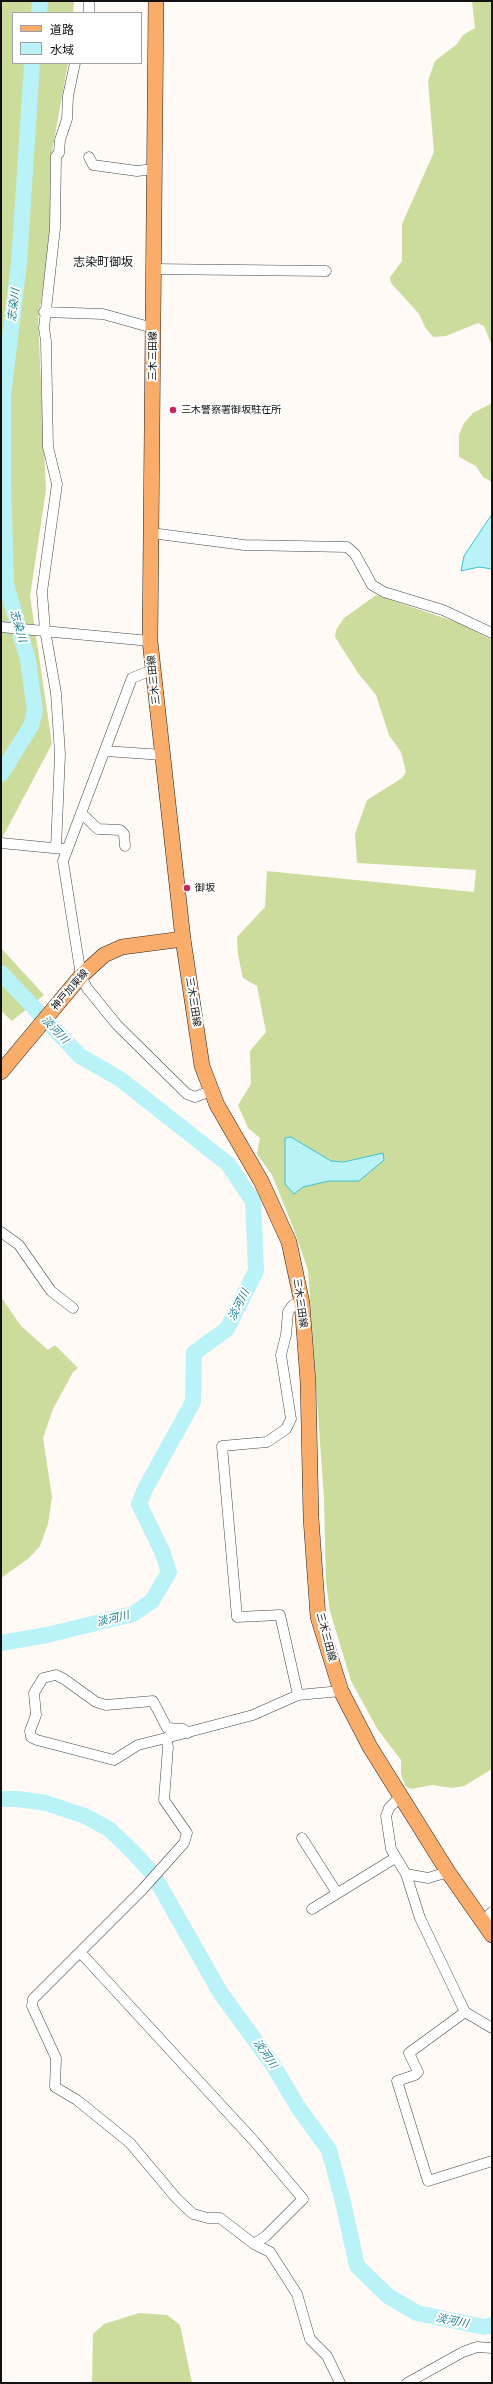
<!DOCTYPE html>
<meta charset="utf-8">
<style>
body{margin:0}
#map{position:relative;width:493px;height:2384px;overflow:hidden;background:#fffaf5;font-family:Lora,"Noto Sans JP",serif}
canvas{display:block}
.frame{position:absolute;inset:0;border:2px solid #111;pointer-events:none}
.legend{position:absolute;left:12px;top:12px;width:130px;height:52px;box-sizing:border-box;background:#fff;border:1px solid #a0a0a0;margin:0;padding:5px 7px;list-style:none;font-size:12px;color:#111}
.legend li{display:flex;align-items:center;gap:8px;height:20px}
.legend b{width:20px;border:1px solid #a0a0a0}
</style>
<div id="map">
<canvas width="493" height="2384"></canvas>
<div class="frame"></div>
<ul class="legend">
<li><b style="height:5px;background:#faad6a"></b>道路</li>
<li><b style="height:11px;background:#b9f2f7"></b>水域</li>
</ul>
</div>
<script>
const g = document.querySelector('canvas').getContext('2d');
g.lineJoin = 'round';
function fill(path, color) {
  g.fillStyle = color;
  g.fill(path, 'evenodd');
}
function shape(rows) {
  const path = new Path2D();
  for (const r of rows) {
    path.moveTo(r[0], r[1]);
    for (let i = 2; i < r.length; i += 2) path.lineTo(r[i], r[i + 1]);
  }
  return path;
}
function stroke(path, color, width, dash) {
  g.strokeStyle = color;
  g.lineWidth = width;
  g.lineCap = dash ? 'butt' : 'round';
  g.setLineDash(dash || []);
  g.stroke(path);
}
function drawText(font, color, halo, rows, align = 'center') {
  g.font = font + ' Lora,"Noto Sans JP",serif';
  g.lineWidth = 4;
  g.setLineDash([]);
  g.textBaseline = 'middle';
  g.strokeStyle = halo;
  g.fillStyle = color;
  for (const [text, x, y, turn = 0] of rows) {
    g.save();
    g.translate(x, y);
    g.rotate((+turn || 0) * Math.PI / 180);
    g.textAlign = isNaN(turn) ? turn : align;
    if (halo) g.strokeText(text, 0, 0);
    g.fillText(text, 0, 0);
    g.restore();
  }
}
fill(shape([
 [1,1,74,1,73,13,13,13,13,63,68,63,50,163,50,247,38,319,46,490,30,596,52,744,1,840],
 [472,1,492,1,492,346,484,326,478,323,446,336,433,337,425,327,419,314,391,283,390,277,402,261,402,224,434,152,428,81,435,61,457,44,463,35,475,28],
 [492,403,492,482,483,477,476,466,459,457,459,435,464,423,473,413],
 [376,595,456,622,492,640,492,1769,464,1786,452,1788,432,1785,412,1789,406,1787,401,1774,401,1760,378,1730,351,1681,330,1611,326,1583,324,1499,308,1270,293,1227,272,1175,257,1154,260,1138,248,1128,238,1105,251,1084,250,1051,266,1032,257,986,243,978,238,955,237,937,265,907,267,871,474,892,476,870,357,863,355,834,367,800,402,778,406,772,401,752,389,735,376,695,358,673,335,637,336,630,344,618],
 [297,1139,301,1144,331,1161,344,1162,383,1154,359,1181,329,1181,303,1187],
 [1,948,44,995,12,1021,1,1011],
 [1,1297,21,1326,48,1350,55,1345,78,1368,73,1372,53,1409,43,1438,52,1497,48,1524,40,1546,28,1559,1,1578],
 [139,2313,167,2315,180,2325,192,2383,92,2383,93,2334,104,2324]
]), '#ccdc9c');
const water = shape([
 [492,514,492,569,479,567,461,571,464,556,492,514],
 [291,1137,331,1161,344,1162,383,1153,384,1160,359,1181,329,1181,303,1187,294,1194,285,1184,285,1138,291,1137]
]);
fill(water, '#b9f2f7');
stroke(water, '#3ec0d0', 1);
stroke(shape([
 [39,13,40,1],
 [1,774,31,726,35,711,28,660,6,584,3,485,3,396,19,263,32,63],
 [1,973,80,1056,120,1079,228,1164,253,1201,256,1271,227,1329,194,1353,193,1402,145,1489,139,1504,162,1551,169,1572,152,1601,133,1614,47,1635,1,1643],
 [1,1799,18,1799,46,1803,85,1816,109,1829,130,1849,153,1874,220,1992,273,2065,298,2107,329,2150,343,2202,357,2266,388,2296,417,2313,484,2327,492,2325]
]), '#b9f2f7', 16);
const minor = shape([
 [89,13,89,1],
 [89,157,93,165,137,171,154,169],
 [153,269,326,271],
 [44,312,103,314,153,328],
 [151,533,244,545,347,547,355,554,372,585,384,592,443,610,492,633],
 [1,627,150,641],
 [152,670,132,678,63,861,81,976,87,988,117,1025,187,1094,195,1097,211,1091],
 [105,751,163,755],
 [81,813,98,829,120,830,124,834,125,846],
 [1,843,63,849],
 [56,848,60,754,56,693,45,630,42,592,57,484,48,447,46,341,44,328,55,228,56,156,59,153,60,140,67,119,68,96,75,63],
 [1,1232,19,1245,51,1291,73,1308],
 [298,1695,280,1615,237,1617,222,1446,267,1442,286,1429,291,1419,281,1355,286,1335,288,1312,293,1305,302,1303],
 [166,1738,138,1745,114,1760,37,1740,31,1737,30,1731,36,1715,34,1693,43,1678,56,1675,64,1679,96,1702,106,1705,153,1701,167,1728,183,1729,188,1733],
 [401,1796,389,1808,386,1816,391,1849,406,1874,420,1918,465,2012,492,2028],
 [302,1838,337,1893],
 [406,1874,428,1878,448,1872],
 [312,1909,395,1858],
 [482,1922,492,1912],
 [80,1952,254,2141,303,2199,266,2236,254,2244],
 [465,2012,409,2053,418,2072,415,2075,397,2081,428,2181,492,2161],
 [340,2383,327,2356,310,2339,297,2294,270,2252,254,2244,220,2218,208,2218,193,2214,177,2199,130,2143,77,2100,55,2087,56,2058,32,2006,33,1999,142,1890,184,1843,187,1833,164,1800,168,1747,166,1738,253,1715,298,1695,341,1691],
 [407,2383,463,2352,477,2347,492,2348]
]);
const primary = shape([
 [156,1,150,641,183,939,202,1066,217,1105,261,1181,289,1242,302,1303,308,1382,311,1518,318,1617,341,1691,370,1747,448,1872,492,1935],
 [1,1072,81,976,104,955,122,947,183,939]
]);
stroke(minor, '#444', 11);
stroke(primary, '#222', 16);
stroke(minor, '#fff', 10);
stroke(primary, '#faad6a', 15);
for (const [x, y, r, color] of [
 [173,410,4,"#c4255c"],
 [187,888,4,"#c4255c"]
]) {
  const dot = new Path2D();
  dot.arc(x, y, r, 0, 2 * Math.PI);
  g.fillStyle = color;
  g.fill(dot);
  stroke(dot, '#fff', 1.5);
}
drawText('10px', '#111', '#fff', [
 ["三木三田線",153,356,-90],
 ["三木三田線",154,680,-96],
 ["神戸加東線",70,990,-49],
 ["三木三田線",193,1002,81],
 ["三木三田線",300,1303,82],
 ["三木三田線",326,1637,75]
]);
drawText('10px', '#111', '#fff', [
 ["三木警察署御坂駐在所",181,410],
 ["御坂",195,888]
], 'left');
drawText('italic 11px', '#157f90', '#fff', [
 ["志染川",14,305,-83],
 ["志染川",18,626,74],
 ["淡河川",55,1030,46],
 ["淡河川",239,1305,-63],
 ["淡河川",113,1619,-14],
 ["淡河川",265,2054,55],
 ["淡河川",452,2321,12]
]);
drawText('12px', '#111', '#fff', [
 ["志染町御坂",103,263]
]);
</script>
